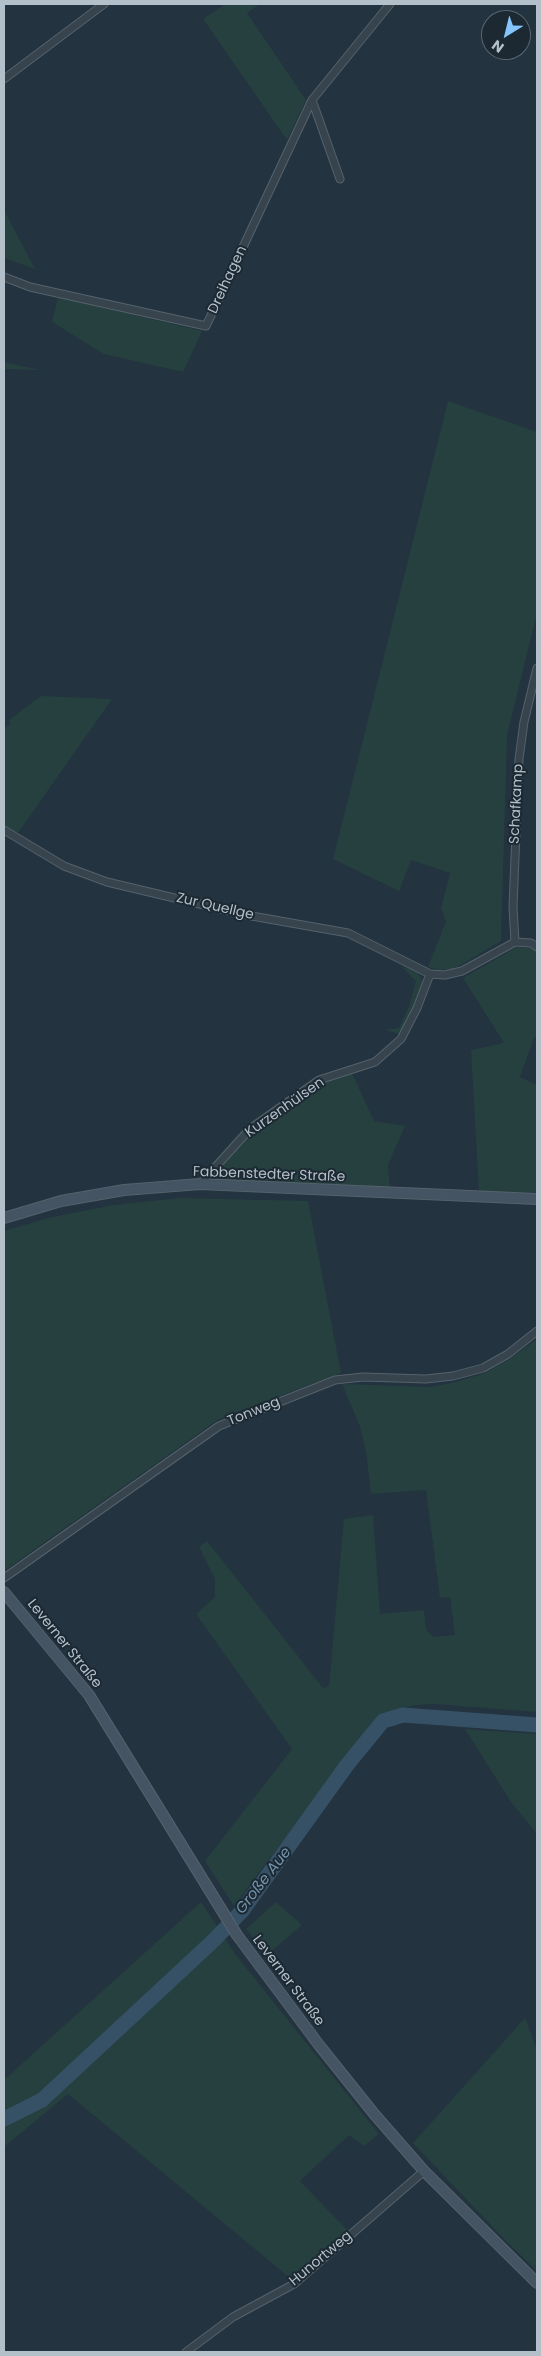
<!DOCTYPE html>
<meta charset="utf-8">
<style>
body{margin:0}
#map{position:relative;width:541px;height:2356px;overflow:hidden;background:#23333f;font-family:Poppins,sans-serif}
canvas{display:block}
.frame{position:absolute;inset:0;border:5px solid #b3bfc9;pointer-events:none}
.north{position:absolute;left:481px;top:10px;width:50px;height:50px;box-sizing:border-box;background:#1c2933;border:1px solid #58656f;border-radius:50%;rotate:216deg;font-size:14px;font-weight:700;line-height:20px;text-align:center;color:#b3bfc9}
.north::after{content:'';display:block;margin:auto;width:18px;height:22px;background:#86c5fc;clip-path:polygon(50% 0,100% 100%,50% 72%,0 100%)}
</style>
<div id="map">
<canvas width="541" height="2356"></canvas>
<div class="frame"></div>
<div class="north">N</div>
</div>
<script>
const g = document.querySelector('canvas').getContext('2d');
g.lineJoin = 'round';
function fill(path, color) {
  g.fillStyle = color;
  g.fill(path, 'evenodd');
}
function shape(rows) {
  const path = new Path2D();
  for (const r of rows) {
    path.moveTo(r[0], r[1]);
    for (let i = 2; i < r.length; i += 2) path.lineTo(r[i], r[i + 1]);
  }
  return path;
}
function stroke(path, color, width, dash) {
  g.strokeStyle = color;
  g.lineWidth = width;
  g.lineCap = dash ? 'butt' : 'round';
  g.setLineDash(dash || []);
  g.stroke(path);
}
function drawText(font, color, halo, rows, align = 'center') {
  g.font = font + ' Poppins,sans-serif';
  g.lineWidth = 4;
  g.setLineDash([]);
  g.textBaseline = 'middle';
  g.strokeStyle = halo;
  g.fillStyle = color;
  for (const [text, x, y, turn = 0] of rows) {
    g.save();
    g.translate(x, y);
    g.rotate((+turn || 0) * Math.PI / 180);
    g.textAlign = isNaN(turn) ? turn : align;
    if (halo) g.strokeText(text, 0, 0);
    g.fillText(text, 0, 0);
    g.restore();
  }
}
fill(shape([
 [225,4,260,4,247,13,306,100,287,140,203,19],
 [4,210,35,269,4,258],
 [58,297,202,331,183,372,104,354,52,322],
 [4,362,40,370,4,369],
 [448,401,537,432,537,613,507,735,501,941,454,969,440,970,428,967,446,921,441,908,450,873,411,860,399,891,333,859],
 [41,696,112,699,18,833,4,827,4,728,10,724,9,720],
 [517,947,530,948,537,951,537,1037,534,1038,520,1077,537,1085,537,1192,479,1192,471,1050,504,1043,463,978],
 [401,966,417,972,423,981,415,1007,400,1034,385,1030,399,1028,409,1006,416,981],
 [349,1067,374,1121,405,1126,388,1165,390,1190,209,1180,204,1172,246,1125,303,1086,317,1077],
 [180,1198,308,1201,341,1373,219,1419,4,1571,4,1231,48,1218,114,1205],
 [537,1339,537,1712,435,1704,416,1705,396,1710,378,1721,357,1742,234,1906,205,1861,292,1749,196,1614,215,1597,215,1579,199,1547,207,1541,323,1688,329,1686,344,1519,373,1515,380,1614,424,1610,426,1629,433,1637,455,1635,450,1597,440,1598,426,1490,371,1494,366,1451,360,1427,342,1384,430,1387,456,1382,485,1373,511,1358],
 [465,1729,537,1734,537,1834,511,1802],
 [201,1902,236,1955,379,2134,364,2146,349,2135,300,2181,349,2232,290,2278,68,2094,4,2147,4,2080],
 [276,1902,302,1925,267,1955,246,1929],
 [525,2018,537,2050,537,2271,505,2240,413,2143]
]), '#25403f');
stroke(shape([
 [4,2119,42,2100,213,1941,242,1911,347,1765,383,1721,403,1715,537,1725]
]), '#365166', 15);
const street = shape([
 [4,79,104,4],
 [312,100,340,179],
 [4,277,30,287,206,326,312,100,390,4],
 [4,830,64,866,107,882,246,915,348,933,430,974],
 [515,942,513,907,519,759,524,722,537,668],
 [200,1184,250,1129,319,1080,375,1062,401,1039,417,1008,430,974,445,975,462,971,515,942,531,943,537,947],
 [4,1578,219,1426,335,1380,363,1377,426,1379,453,1376,483,1368,508,1354,537,1331],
 [186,2352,233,2317,294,2284,424,2171]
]);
const secondary = shape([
 [4,1218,61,1201,124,1190,200,1184,537,1199],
 [4,1592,89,1695,237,1935,319,2045,375,2115,424,2171,537,2283]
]);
stroke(street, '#55626c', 9);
stroke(secondary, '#55626c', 12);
stroke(street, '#37444e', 7);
stroke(secondary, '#455462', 10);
drawText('14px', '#b3bfc9', '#1c2933', [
 ["Dreihagen",228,280,-65],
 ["Schafkamp",517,804,-87],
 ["Zur Quellge",215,907,13],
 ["Kurzenhülsen",285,1108,-35],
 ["Fabbenstedter Straße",269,1175,2],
 ["Tonweg",254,1412,-22],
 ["Leverner Straße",64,1644,51],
 ["Leverner Straße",288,1981,53],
 ["Hunortweg",321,2259,-40]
]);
drawText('italic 15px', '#7295ae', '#1c2933', [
 ["Große Aue",264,1881,-52]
]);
</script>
